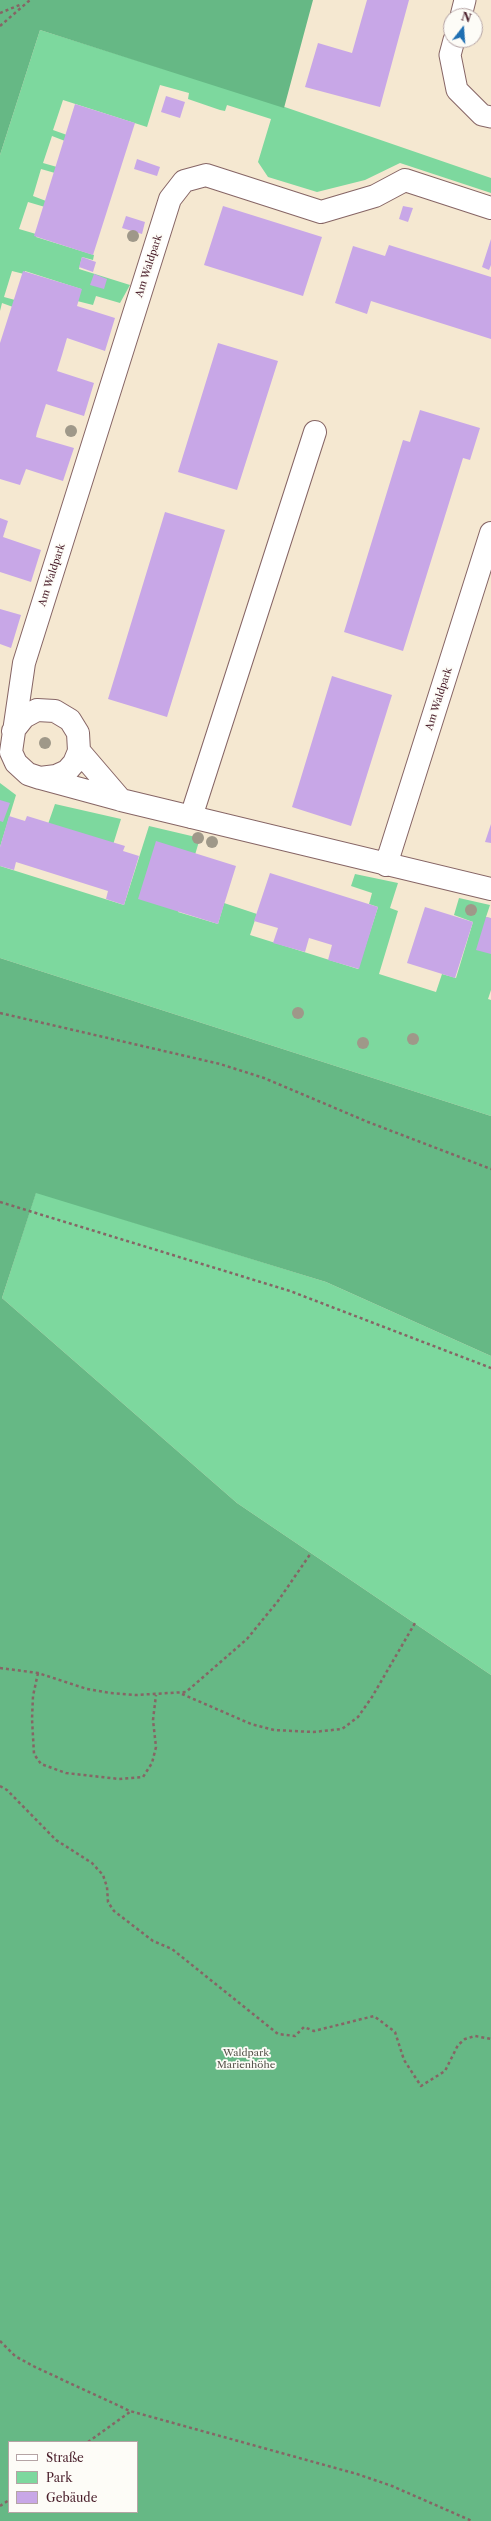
<!DOCTYPE html>
<meta charset="utf-8">
<style>
body{margin:0}
#map{position:relative;width:491px;height:2521px;overflow:hidden;background:#f5e8d1;font-family:"Libre Caslon Text",serif}
canvas{display:block}
.legend{position:absolute;left:8px;top:2441px;width:130px;height:72px;box-sizing:border-box;background:#fdfcf7;border:1px solid #b5a4a5;margin:0;padding:5px 7px;list-style:none;font-size:12px;color:#4a1f2b}
.legend li{display:flex;align-items:center;gap:8px;height:20px}
.legend b{width:20px;border:1px solid #b5a4a5}
.north{position:absolute;left:443px;top:8px;width:40px;height:40px;box-sizing:border-box;background:#fdfcf7;border:1px solid #b5a4a5;border-radius:50%;rotate:17deg;font-size:11px;font-weight:700;line-height:16px;text-align:center;color:#4a1f2b}
.north::after{content:'';display:block;margin:auto;width:14px;height:18px;background:#1f6fb2;clip-path:polygon(50% 0,100% 100%,50% 72%,0 100%)}
</style>
<div id="map">
<canvas width="491" height="2521"></canvas>
<ul class="legend">
<li><b style="height:5px;background:#fff"></b>Straße</li>
<li><b style="height:11px;background:#7dd89e"></b>Park</li>
<li><b style="height:11px;background:#c8a7e7"></b>Gebäude</li>
</ul>
<div class="north">N</div>
</div>
<script>
const g = document.querySelector('canvas').getContext('2d');
g.lineJoin = 'round';
function fill(path, color) {
  g.fillStyle = color;
  g.fill(path, 'evenodd');
}
function shape(rows) {
  const path = new Path2D();
  for (const r of rows) {
    path.moveTo(r[0], r[1]);
    for (let i = 2; i < r.length; i += 2) path.lineTo(r[i], r[i + 1]);
  }
  return path;
}
function stroke(path, color, width, dash) {
  g.strokeStyle = color;
  g.lineWidth = width;
  g.lineCap = dash ? 'butt' : 'round';
  g.setLineDash(dash || []);
  g.stroke(path);
}
function drawText(font, color, halo, rows, align = 'center') {
  g.font = font + ' "Libre Caslon Text",serif';
  g.lineWidth = 3.5;
  g.setLineDash([]);
  g.textBaseline = 'middle';
  g.strokeStyle = halo;
  g.fillStyle = color;
  for (const [text, x, y, turn = 0] of rows) {
    g.save();
    g.translate(x, y);
    g.rotate((+turn || 0) * Math.PI / 180);
    g.textAlign = isNaN(turn) ? turn : align;
    if (halo) g.strokeText(text, 0, 0);
    g.fillText(text, 0, 0);
    g.restore();
  }
}
fill(shape([
 [40,30,276,104,491,178,491,193,400,163,365,180,317,192,268,177,258,162,271,119,227,105,225,111,220,110,188,99,189,93,160,85,147,127,63,100,53,130,67,135,65,141,52,136,43,163,57,167,55,173,41,169,33,196,46,201,45,207,28,202,19,229,36,234,36,237,94,255,93,260,82,257,79,269,130,285,120,303,96,296,93,305,77,301,81,289,25,271,24,274,12,271,4,297,15,300,13,307,2,303,0,311,0,155],
 [0,783,16,795,0,847],
 [55,804,121,819,112,848,47,827],
 [149,826,200,838,178,912,218,924,224,903,257,914,250,935,358,969,378,907,369,904,372,893,351,886,355,874,398,883,390,908,398,911,379,974,436,992,442,974,456,978,473,922,454,915,459,898,490,905,486,917,490,918,491,950,491,990,488,999,491,1000,491,1116,0,958,0,866,124,905],
 [36,1192,326,1282,491,1356,491,1675,237,1503,2,1298]
]), '#7dd89e');
fill(shape([
 [0,0,313,0,284,108,40,30,0,155],
 [0,958,491,1116,491,1356,326,1282,36,1193,2,1298,237,1503,491,1675,491,2521,0,2521],
 [9,2442,137,2442,137,2512,9,2512]
]), '#66b885');
fill(shape([
 [367,0,409,0,380,107,305,87,318,43,352,53],
 [166,96,185,102,180,118,161,112],
 [75,104,135,123,93,255,34,236],
 [137,159,160,167,157,176,134,169],
 [223,206,322,237,303,296,204,265],
 [403,206,413,208,408,222,399,219],
 [126,216,145,222,142,234,122,228],
 [491,239,491,265,489,270,482,267],
 [389,245,491,277,491,339,371,301,367,314,335,303,353,246,385,256],
 [82,257,96,262,93,272,79,267],
 [23,271,82,289,77,306,115,318,105,351,67,338,62,355,57,371,94,383,84,416,46,404,37,432,36,437,74,448,63,481,26,469,20,485,0,479,0,343],
 [94,274,107,279,104,289,90,285],
 [218,343,278,361,237,490,178,472],
 [420,410,480,428,470,460,463,458,403,651,344,632,403,440,410,442],
 [165,512,225,530,167,717,108,699],
 [0,518,8,521,3,537,41,550,31,582,0,572],
 [0,609,21,615,11,648,0,644],
 [332,676,392,695,351,826,292,807],
 [0,800,10,803,3,822,0,821],
 [9,816,25,821,27,816,125,846,123,851,139,856,124,905,106,899,108,891,16,862,14,870,0,866,0,847],
 [491,824,491,843,485,842],
 [156,841,236,866,218,924,138,899],
 [270,873,378,907,359,969,328,960,332,945,309,938,305,952,273,943,278,928,254,921],
 [425,907,473,922,455,978,407,963],
 [486,917,491,918,491,954,476,950]
]), '#c8a7e7');
const lane = shape([
 [461,16,465,0],
 [454,40,450,55,457,90,482,115,491,117]
]);
const street = shape([
 [491,208,405,180,375,196,321,212,206,175,184,181,170,199,24,663,11,752,16,763,28,774,40,778,121,800,491,889],
 [13,731,24,717,37,710,55,711,70,720,78,733,79,751,74,763,67,771,56,776,40,778],
 [79,751,121,800],
 [191,817,315,432],
 [386,865,491,533]
]);
stroke(lane, '#866565', 23);
stroke(street, '#866565', 24);
stroke(shape([
 [0,13,22,4],
 [0,26,30,0],
 [0,1013,220,1064,264,1078,368,1122,491,1169],
 [0,1202,290,1291,491,1368],
 [0,1668,38,1673,87,1689,110,1693,136,1695,186,1692,247,1639,278,1601,311,1553],
 [38,1673,33,1696,32,1719,34,1754,41,1764,66,1773,119,1779,143,1777,152,1763,156,1747,153,1720,156,1695],
 [182,1694,251,1724,274,1730,313,1732,342,1729,358,1717,372,1697,415,1623],
 [0,1786,7,1790,56,1840,92,1863,103,1875,107,1887,108,1902,114,1911,153,1941,172,1949,278,2034,295,2036,304,2027,314,2031,374,2016,395,2032,404,2060,421,2086,445,2071,458,2045,465,2039,475,2036,491,2039],
 [0,2341,15,2356,35,2367,130,2411,357,2474,392,2486,472,2521],
 [88,2442,130,2412],
 [0,2506,9,2500]
]), '#866565', 2.5, [3, 3]);
stroke(lane, '#fff', 21);
stroke(street, '#fff', 22);
g.fillStyle = '#9f9889';
for (const [x, y] of [
 [133,236],
 [71,431],
 [45,743],
 [198,838],
 [212,842],
 [471,910],
 [298,1013],
 [413,1039],
 [363,1043]
]) {
  g.beginPath();
  g.arc(x, y, 6, 0, 2 * Math.PI);
  g.fill();
}
drawText('10px', '#4a1f2b', '#fdfcf7', [
 ["Am Waldpark",149,266,-72],
 ["Am Waldpark",52,575,-72],
 ["Am Waldpark",439,699,-72]
]);
drawText('10px', '#59564e', '#fdfcf7', [
 ["Waldpark",246,2053],
 ["Marienhöhe",246,2065]
]);
</script>
